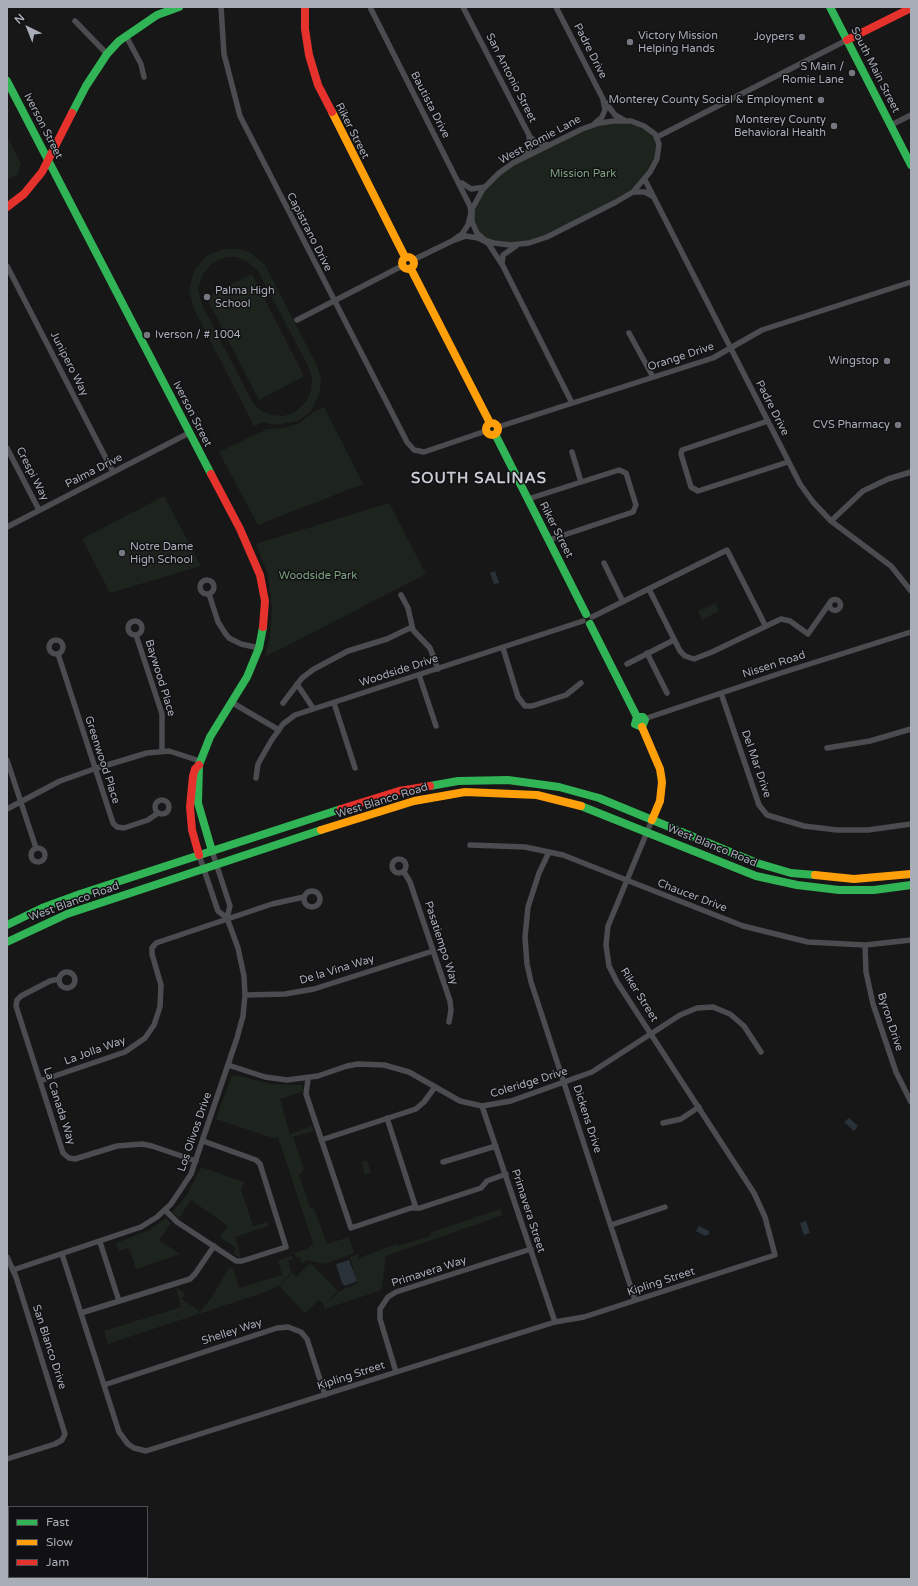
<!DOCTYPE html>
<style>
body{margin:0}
#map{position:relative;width:918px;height:1586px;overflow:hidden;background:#171717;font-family:"Varela Round",sans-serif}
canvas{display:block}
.frame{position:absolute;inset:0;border:8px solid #a8adb8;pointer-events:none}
.legend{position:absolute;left:8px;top:1506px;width:140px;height:72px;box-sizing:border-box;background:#111113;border:1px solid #4d4f55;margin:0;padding:5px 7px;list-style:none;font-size:12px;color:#a8adb8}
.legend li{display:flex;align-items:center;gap:8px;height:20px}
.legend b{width:20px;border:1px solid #4d4f55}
.north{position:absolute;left:8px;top:8px;width:40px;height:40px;-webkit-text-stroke:3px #111113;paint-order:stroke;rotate:317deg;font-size:11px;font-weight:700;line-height:16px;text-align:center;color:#a8adb8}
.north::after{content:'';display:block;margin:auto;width:14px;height:18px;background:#a8adb8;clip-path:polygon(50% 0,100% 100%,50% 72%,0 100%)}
</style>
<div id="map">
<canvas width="918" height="1586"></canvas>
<div class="frame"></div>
<ul class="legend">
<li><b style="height:5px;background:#30b455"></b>Fast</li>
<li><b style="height:5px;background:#ff9f0a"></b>Slow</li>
<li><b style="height:5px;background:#e5322d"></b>Jam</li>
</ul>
<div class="north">N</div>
</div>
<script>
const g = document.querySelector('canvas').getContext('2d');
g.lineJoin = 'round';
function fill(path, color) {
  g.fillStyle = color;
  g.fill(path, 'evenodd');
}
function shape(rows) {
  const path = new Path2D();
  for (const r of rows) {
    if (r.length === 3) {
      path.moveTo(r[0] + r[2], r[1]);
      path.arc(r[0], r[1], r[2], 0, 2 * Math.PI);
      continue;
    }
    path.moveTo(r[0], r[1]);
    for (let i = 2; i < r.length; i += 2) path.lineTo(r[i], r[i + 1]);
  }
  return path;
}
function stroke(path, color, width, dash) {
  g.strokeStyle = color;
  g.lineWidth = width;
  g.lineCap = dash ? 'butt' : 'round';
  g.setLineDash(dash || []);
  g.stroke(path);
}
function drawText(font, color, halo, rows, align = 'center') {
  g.font = font + ' "Varela Round",sans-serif';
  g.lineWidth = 3;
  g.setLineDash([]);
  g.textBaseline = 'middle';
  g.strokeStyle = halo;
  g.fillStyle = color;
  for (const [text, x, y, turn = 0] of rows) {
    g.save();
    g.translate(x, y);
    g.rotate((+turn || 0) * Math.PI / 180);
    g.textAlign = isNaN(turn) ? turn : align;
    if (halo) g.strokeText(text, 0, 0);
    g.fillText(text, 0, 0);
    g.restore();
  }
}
fill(shape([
 [631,121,657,137,657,159,633,192,537,241,494,243,475,230,472,209,474,204,499,173,591,125],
 [7,136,21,164,17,175,7,180],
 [224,249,238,249,250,252,265,265,316,364,321,378,320,392,310,412,298,421,277,425,262,422,254,426,194,309,189,290,194,271,206,256],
 [226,257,236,257,246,261,258,271,309,368,312,379,311,390,307,401,294,413,283,416,272,415,261,411,253,403,202,305,198,290,202,275,212,263],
 [252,274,304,376,259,400,206,297],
 [324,407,363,484,258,525,219,452,267,429,284,428,300,423,312,413],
 [164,496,201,566,110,593,82,539],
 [389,503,426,574,265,657,270,637,272,608,268,575,256,544],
 [715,603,719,611,702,620,698,611],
 [235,1075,271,1084,302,1085,304,1091,280,1099,290,1134,312,1126,314,1131,293,1137,304,1170,299,1175,310,1208,314,1209,327,1244,349,1237,354,1253,325,1264,307,1260,303,1264,299,1257,296,1258,294,1253,307,1249,313,1243,278,1137,273,1138,216,1119,231,1077],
 [367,1160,371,1173,365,1175,361,1162],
 [201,1167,244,1182,241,1190,253,1226,267,1222,268,1226,235,1237,241,1257,238,1257,233,1253,236,1248,220,1237,228,1226,191,1200,179,1218,172,1212,187,1195],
 [500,1209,503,1215,386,1256,382,1288,379,1291,325,1309,324,1305,340,1291,357,1283,350,1257,358,1254,359,1258,396,1244,398,1246,430,1236,432,1232],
 [166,1218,171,1223,159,1240,180,1254,136,1269,130,1250,127,1248,119,1251,116,1243,149,1230],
 [292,1256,293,1259,288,1260,291,1273,278,1286,271,1290,108,1344,104,1331,181,1307,176,1287,185,1294,181,1299,197,1309,199,1313,209,1301,230,1267,233,1268,239,1288,282,1275,278,1260],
 [310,1263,338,1291,324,1305,319,1300,305,1313,279,1286,292,1273,296,1277]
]), '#1d241e');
fill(shape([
 [495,571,499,583,494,584,490,573],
 [849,1118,858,1126,854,1131,844,1122],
 [806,1221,810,1233,804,1235,800,1223],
 [699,1226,709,1231,709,1234,705,1236,696,1231],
 [349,1260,357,1281,345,1286,342,1283,336,1264]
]), '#2a3239');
stroke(shape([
 [221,7,224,54,240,116,407,442,414,450,424,452,486,431],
 [370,7,470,206,471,213,468,225,462,234,452,241],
 [463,7,529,135,530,148,524,157],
 [556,7,603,99,605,110,602,117,595,123],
 [75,21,107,54],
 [126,36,141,64,144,77],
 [606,103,615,115,624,120],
 [614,121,631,121,644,126,655,134,659,144,657,159,650,172,633,192,616,202,547,237,529,243,510,245,494,243,485,240,477,233,472,222,472,209,483,189,499,173,513,163,582,129,599,123,614,121],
 [891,125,911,115],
 [529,136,537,143,549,145],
 [657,137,847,40],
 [645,180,800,484,813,502,831,521,891,566,911,591],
 [462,183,471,189,485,187],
 [633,192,645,192,652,196],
 [413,260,452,241,466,236,478,238,488,243,503,266,572,403],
 [502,264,503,255,516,246],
 [7,266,113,472],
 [297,320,402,266],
 [629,333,653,377],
 [768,421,682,450,681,454,691,487,698,491,788,462],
 [498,427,713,358,762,330,911,282],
 [7,448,39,510],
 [572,452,581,482],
 [528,499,619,470,626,473,636,505,633,512,549,540],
 [831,521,863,491,888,479,911,472],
 [7,527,189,433],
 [604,563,623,602],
 [207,587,7],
 [649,589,680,651,685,656,694,659,712,652,781,619,790,621,808,634,831,601],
 [209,594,218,622,225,633,229,638,241,644,259,648],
 [401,595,408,608,413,630,430,648,438,669],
 [835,605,5.5],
 [592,617,727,550,765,625],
 [135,628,7],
 [136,635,162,714,162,751],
 [56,647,7],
 [503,648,518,697,525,706,532,706,566,695,581,683],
 [647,653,667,693],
 [58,654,113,823,117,827,124,828,148,820,158,813],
 [627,664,674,640],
 [419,675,436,726],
 [297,684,313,708],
 [721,693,759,805,767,815,804,826,837,830,868,830,911,824],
 [231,702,279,730],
 [283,703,302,678,314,669,348,651,387,639,412,627],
 [334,703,355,768],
 [644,719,781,673,911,632],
 [827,748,870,741,911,729],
 [7,760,36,848],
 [256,778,258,764,271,741,283,724,295,715,583,621],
 [162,807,7],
 [7,809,60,781,94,769,147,753,169,751,200,761],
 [470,845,525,847,563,855,743,926,808,942,865,945,911,940],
 [38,855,7],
 [212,851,230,906,227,918],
 [549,852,539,873,528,907,525,937,527,964,531,982,635,1300],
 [399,866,7],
 [404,872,410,882,450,1001,451,1010,449,1022],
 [312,899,8],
 [865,945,866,972,873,1004,896,1072,911,1102],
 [67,980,8],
 [59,979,50,981,21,996,17,1000,16,1006,63,1153,69,1158,75,1159,117,1146,142,1144,152,1146,196,1161],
 [245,995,285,994,314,989,433,951],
 [228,1065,265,1077,287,1080,318,1076,347,1066,358,1064,384,1065,409,1072,460,1101,482,1106,511,1101,592,1072,680,1015,697,1008,713,1007,730,1014,744,1026,761,1052],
 [308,1079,306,1094,351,1228,411,1208,420,1208,481,1188,487,1181,506,1174],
 [40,1081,125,1052,145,1038,154,1025,160,1007,161,985,152,954,152,948,156,943,272,904,304,897],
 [482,1106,555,1322],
 [387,1118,416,1208],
 [663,1123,681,1119,699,1107],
 [321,1140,416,1109,424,1102,435,1087],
 [443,1162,496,1146],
 [165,1210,177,1222,236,1261,242,1261,286,1247,260,1164,256,1160,203,1141],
 [611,1225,665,1207],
 [100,1242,119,1301],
 [62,1254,119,1432,128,1444,134,1448,146,1451,555,1322,584,1317,775,1255,765,1217,754,1193,617,982,609,966,606,945,608,926,652,820],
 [7,1257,16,1277,65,1434,62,1440,55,1444,7,1459],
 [13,1270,141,1227,157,1217,171,1204,191,1174,237,1038,243,1016,245,995,244,976,238,948,227,918,218,911,199,855],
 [81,1313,190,1279,195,1274,214,1246],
 [396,1372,380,1319,380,1309,388,1297,396,1292,531,1249],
 [104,1385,277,1328,288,1327,301,1332,307,1339,325,1395]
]), '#4b4c50', 5.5);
stroke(shape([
 [830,7,911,165],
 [7,81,211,474],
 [72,113,86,86,107,54,119,41,157,15,179,7],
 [495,434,586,614],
 [590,624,637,717],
 [637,717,643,717,645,720,642,727],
 [637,717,635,724,642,727],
 [430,786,458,781,508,780,559,787,599,798,757,863,791,873,815,875],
 [581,806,756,876,797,885,839,890,874,890,911,885],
 [212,851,198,803,199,765,210,737,247,677,259,648,263,627],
 [7,925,42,908,80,894,341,809],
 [7,942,67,914,321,830]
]), '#30b455', 8);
stroke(shape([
 [332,112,405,257],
 [408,263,6],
 [411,269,490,423],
 [492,429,6],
 [642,727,660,769,662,782,660,801,652,820],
 [321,830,414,801,465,792,537,795,581,806],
 [815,875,854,879,911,874]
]), '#ff9f0a', 8);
stroke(shape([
 [305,7,305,29,309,55,318,85,332,112],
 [847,40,911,8],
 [7,207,24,194,42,172,72,113],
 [211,474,240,529,260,575,265,601,263,627],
 [199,765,195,769,193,776,190,807,192,830,199,855],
 [341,809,399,791,430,786]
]), '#e5322d', 8);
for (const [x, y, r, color] of [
 [802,37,4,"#757880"],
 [630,42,4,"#757880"],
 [852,73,4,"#757880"],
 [821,100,4,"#757880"],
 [834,126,4,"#757880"],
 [207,297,4,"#757880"],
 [147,335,4,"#757880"],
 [887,361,4,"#757880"],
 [898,425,4,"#757880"],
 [122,553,4,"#757880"]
]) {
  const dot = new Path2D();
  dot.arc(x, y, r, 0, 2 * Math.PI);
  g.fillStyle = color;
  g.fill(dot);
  stroke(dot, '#111113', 1.5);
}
drawText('11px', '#a8adb8', '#111113', [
 ["Victory Mission",638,36,"left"],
 ["Helping Hands",638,49,"left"],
 ["Joypers",794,37],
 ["S Main /",844,67],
 ["Romie Lane",844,80],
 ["Monterey County Social & Employment",813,100],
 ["Monterey County",826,120],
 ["Behavioral Health",826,133],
 ["Palma High",215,291,"left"],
 ["School",215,304,"left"],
 ["Iverson / # 1004",155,335,"left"],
 ["Wingstop",879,361],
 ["CVS Pharmacy",890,425],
 ["Notre Dame",130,547,"left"],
 ["High School",130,560,"left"]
], 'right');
drawText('11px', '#a8adb8', '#111113', [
 ["Padre Drive",590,51,63],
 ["South Main Street",875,70,63],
 ["San Antonio Street",511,78,63],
 ["Bautista Drive",430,105,63],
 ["Iverson Street",43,126,63],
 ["Riker Street",352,131,63],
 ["West Romie Lane",540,140,-28],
 ["Capistrano Drive",309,232,63],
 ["Orange Drive",681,357,-18],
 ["Junipero Way",69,364,63],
 ["Padre Drive",772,408,63],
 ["Iverson Street",192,414,63],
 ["Palma Drive",94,471,-27],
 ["Crespi Way",32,474,63],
 ["Riker Street",556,530,63],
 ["Nissen Road",774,665,-18],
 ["Woodside Drive",399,671,-18],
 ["Baywood Place",160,678,73],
 ["Greenwood Place",102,760,72],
 ["Del Mar Drive",756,764,71],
 ["West Blanco Road",382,801,-17],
 ["West Blanco Road",712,846,22],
 ["Chaucer Drive",692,896,21],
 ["West Blanco Road",74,902,-20],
 ["Pasatiempo Way",441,943,72],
 ["De la Vina Way",337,970,-17],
 ["Riker Street",639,995,58],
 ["Byron Drive",890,1022,72],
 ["La Jolla Way",95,1051,-20],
 ["Coleridge Drive",529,1083,-17],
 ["La Canada Way",59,1106,72],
 ["Dickens Drive",587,1119,72],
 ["Los Olivos Drive",195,1132,-71],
 ["Primavera Street",528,1211,72],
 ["Primavera Way",429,1272,-18],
 ["Kipling Street",661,1282,-18],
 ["Shelley Way",232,1332,-18],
 ["San Blanco Drive",49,1347,72],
 ["Kipling Street",351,1376,-18]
]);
drawText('11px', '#7fa381', '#111113', [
 ["Mission Park",583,174],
 ["Woodside Park",318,576]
]);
g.letterSpacing = '1px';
drawText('bold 15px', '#c9ccd4', '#111113', [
 ["SOUTH SALINAS",479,479]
]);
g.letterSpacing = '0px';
</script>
